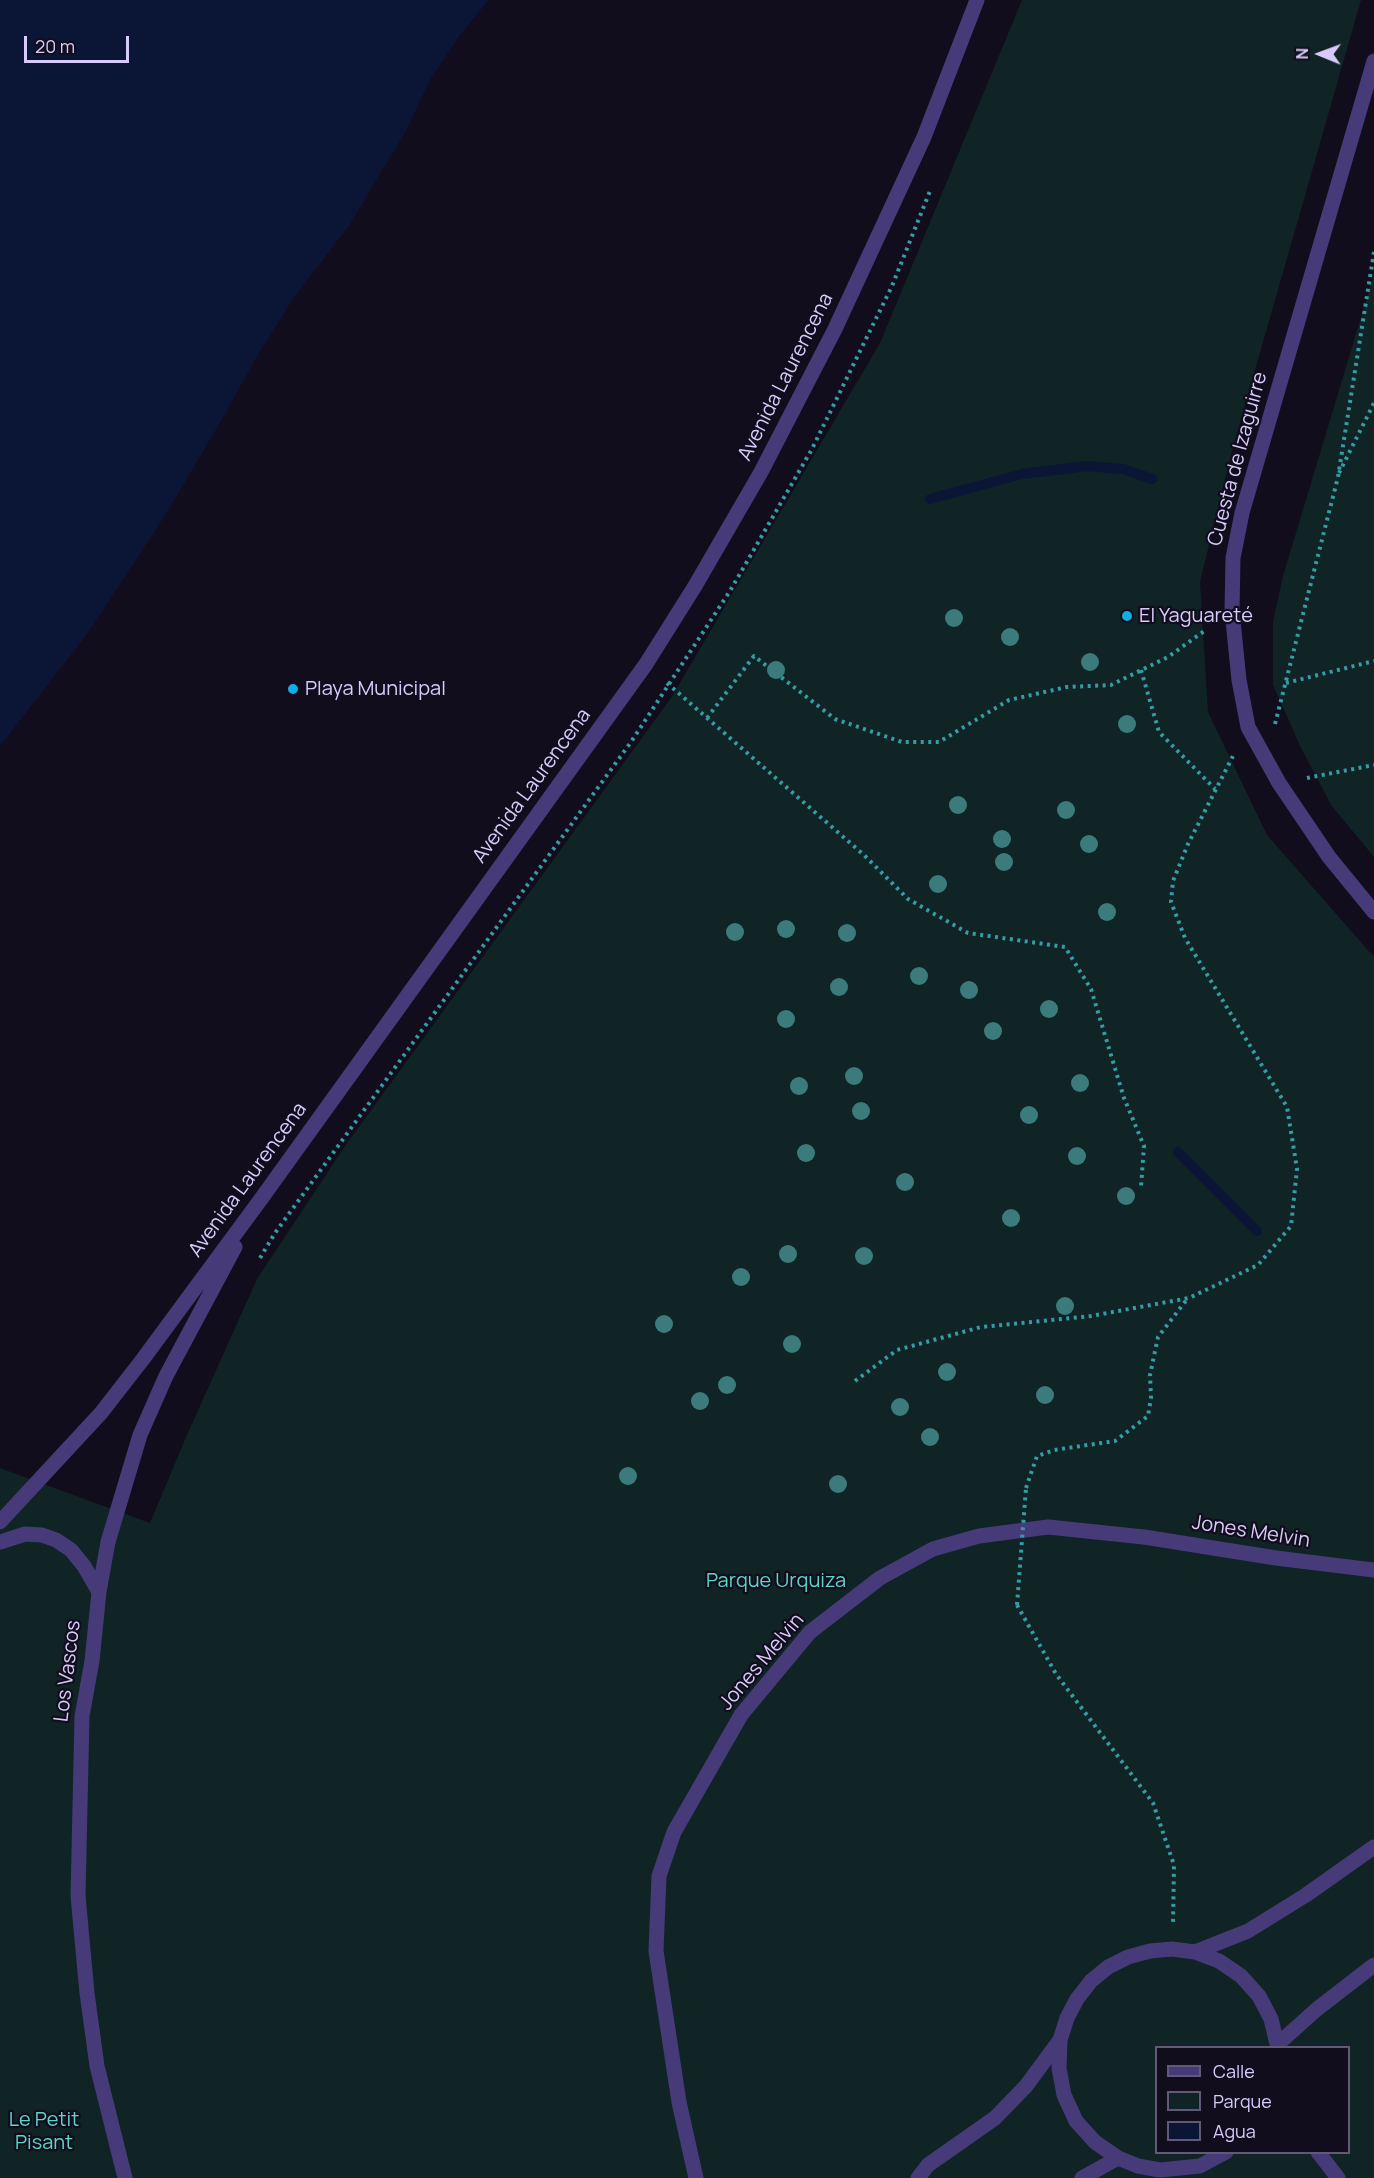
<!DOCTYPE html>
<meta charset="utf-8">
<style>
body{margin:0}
#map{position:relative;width:1374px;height:2178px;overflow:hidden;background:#110d1c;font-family:Manrope,sans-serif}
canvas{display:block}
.legend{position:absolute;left:1155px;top:2046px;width:195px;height:108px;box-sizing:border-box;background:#110d1c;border:2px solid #615975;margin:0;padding:8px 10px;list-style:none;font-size:18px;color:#d8cbfb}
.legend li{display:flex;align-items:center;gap:12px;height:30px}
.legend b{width:30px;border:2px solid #615975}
.north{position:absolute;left:1290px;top:24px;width:60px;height:60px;-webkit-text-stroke:4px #110d1c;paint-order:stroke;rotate:271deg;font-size:16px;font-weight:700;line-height:24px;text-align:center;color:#d8cbfb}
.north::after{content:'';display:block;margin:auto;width:21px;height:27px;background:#d8cbfb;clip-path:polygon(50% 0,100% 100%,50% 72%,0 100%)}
.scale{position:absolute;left:24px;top:36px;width:105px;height:27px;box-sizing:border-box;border:3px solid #d8cbfb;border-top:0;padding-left:8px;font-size:18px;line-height:21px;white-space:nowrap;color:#d8cbfb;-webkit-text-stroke:4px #110d1c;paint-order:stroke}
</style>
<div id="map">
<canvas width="1374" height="2178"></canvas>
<ul class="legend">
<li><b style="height:8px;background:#463b78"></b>Calle</li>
<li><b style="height:16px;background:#102325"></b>Parque</li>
<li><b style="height:16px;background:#0b1536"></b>Agua</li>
</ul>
<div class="north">N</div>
<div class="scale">20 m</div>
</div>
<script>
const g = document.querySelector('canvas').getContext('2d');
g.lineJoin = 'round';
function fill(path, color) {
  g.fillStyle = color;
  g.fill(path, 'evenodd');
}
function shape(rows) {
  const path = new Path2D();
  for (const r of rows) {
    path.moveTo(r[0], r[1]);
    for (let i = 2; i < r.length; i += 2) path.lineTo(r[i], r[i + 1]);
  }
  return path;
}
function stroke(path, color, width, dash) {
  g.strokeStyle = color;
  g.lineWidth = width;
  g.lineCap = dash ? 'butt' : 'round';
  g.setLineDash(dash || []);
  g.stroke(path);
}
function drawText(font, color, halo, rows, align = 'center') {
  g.font = font + ' Manrope,sans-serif';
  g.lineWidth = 4.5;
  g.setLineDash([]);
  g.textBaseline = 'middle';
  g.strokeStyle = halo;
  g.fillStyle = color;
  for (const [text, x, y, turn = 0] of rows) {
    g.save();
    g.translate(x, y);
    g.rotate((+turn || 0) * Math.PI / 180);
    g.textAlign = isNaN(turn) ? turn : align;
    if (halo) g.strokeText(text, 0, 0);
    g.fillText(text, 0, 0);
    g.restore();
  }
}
fill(shape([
 [1022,0,1361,0,1233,447,1200,582,1208,712,1267,835,1374,957,1374,2178,0,2178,0,1468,150,1523,186,1437,257,1279,345,1146,671,698,880,343],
 [1156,2048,1348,2048,1348,2152,1156,2152],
 [1374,274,1374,857,1331,805,1301,748,1273,685,1273,622,1283,576]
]), '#102325');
fill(shape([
 [0,0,489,0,460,35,430,80,405,133,381,172,349,226,295,296,258,355,221,421,168,511,88,633,0,746]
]), '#0b1536');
stroke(shape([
 [930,499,1022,474,1087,466,1123,469,1152,479],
 [1178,1152,1257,1231]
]), '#0b1536', 10);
stroke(shape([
 [1339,473,1374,403],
 [1141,670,1159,732,1215,789],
 [667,683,864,855,908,899,968,933,1065,947,1091,989,1124,1098,1144,1146,1141,1187],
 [1286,683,1374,661],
 [707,718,754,656,835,719,902,742,939,742,1009,700,1067,687,1111,685,1168,657,1207,629],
 [1275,724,1338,477,1374,252],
 [1307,778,1374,765],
 [260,1258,275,1233,631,742,730,591,812,449,892,286,930,191],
 [855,1381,897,1350,981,1327,1091,1316,1189,1298,1258,1265,1291,1226,1297,1169,1287,1107,1185,938,1171,902,1173,881,1188,844,1234,754],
 [1026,1488,1037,1456,1054,1450,1115,1441,1148,1416,1151,1398,1150,1375,1158,1337,1188,1298],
 [1017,1605,1056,1674,1153,1803,1174,1865,1173,1925]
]), '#359ca6', 4, [3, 4.5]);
stroke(shape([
 [1374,61,1242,513,1233,558,1232,611,1239,680,1248,727,1279,783,1329,857,1374,912],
 [696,2178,679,2102,656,1951,659,1876,674,1832,741,1715,810,1632,880,1578,933,1549,979,1536,1048,1527,1144,1537,1276,1558,1374,1570],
 [918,2178,928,2165,995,2118,1026,2086,1060,2040],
 [1082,2178,1118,2158]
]), '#463b78', 15);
stroke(shape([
 [0,1522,101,1413,143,1359,261,1199,646,664,695,586,761,472,835,329,924,137,977,0],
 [0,1542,25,1534,42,1535,56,1540,71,1550,84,1566,99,1592],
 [1195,1952,1248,1931,1306,1895,1374,1847],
 [1278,2044,1317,2009,1374,1965],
 [1226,2152,1200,2166,1160,2170,1138,2166,1118,2158,1095,2142,1076,2121,1064,2095,1059,2068,1060,2040,1067,2018,1077,1999,1091,1981,1108,1967,1128,1957,1150,1951,1172,1949,1195,1952,1219,1961,1241,1976,1259,1996,1271,2019,1278,2048],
 [1318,2152,1338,2178],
 [125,2178,97,2066,87,1993,78,1896,82,1716,92,1661,99,1592,108,1542,140,1435,166,1376,235,1247]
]), '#463b78', 15);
stroke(shape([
 [1017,1605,1026,1488]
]), '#359ca6', 4, [3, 4.5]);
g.fillStyle = '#3b7b7b';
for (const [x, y] of [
 [954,618],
 [1010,637],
 [1090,662],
 [776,670],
 [1127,724],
 [958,805],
 [1066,810],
 [1002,839],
 [1089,844],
 [1004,862],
 [938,884],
 [1107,912],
 [786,929],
 [735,932],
 [847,933],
 [919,976],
 [839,987],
 [969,990],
 [1049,1009],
 [786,1019],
 [993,1031],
 [854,1076],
 [1080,1083],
 [799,1086],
 [861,1111],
 [1029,1115],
 [806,1153],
 [1077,1156],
 [905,1182],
 [1126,1196],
 [1011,1218],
 [788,1254],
 [864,1256],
 [741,1277],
 [1065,1306],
 [664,1324],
 [792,1344],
 [947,1372],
 [727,1385],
 [1045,1395],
 [700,1401],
 [900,1407],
 [930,1437],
 [628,1476],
 [838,1484]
]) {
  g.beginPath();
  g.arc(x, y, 9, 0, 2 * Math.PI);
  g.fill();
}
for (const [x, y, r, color] of [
 [1127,616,6,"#0faee3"],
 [293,689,6,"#0faee3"]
]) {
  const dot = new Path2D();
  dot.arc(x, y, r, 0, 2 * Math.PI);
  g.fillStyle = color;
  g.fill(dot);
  stroke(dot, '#110d1c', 2);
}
drawText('20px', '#d8cbfb', '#110d1c', [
 ["Avenida Laurencena",786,377,-63],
 ["Cuesta de Izaguirre",1238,459,-75],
 ["Avenida Laurencena",532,786,-54],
 ["Avenida Laurencena",248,1180,-54],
 ["Jones Melvin",1251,1532,9],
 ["Jones Melvin",762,1662,-50],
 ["Los Vascos",68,1671,-83]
]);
drawText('20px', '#d8cbfb', '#110d1c', [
 ["El Yaguareté",1139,616],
 ["Playa Municipal",305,689]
], 'left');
drawText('20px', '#5dd5c9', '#110d1c', [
 ["Parque Urquiza",776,1581],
 ["Le Petit",44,2120],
 ["Pisant",44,2143]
]);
</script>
